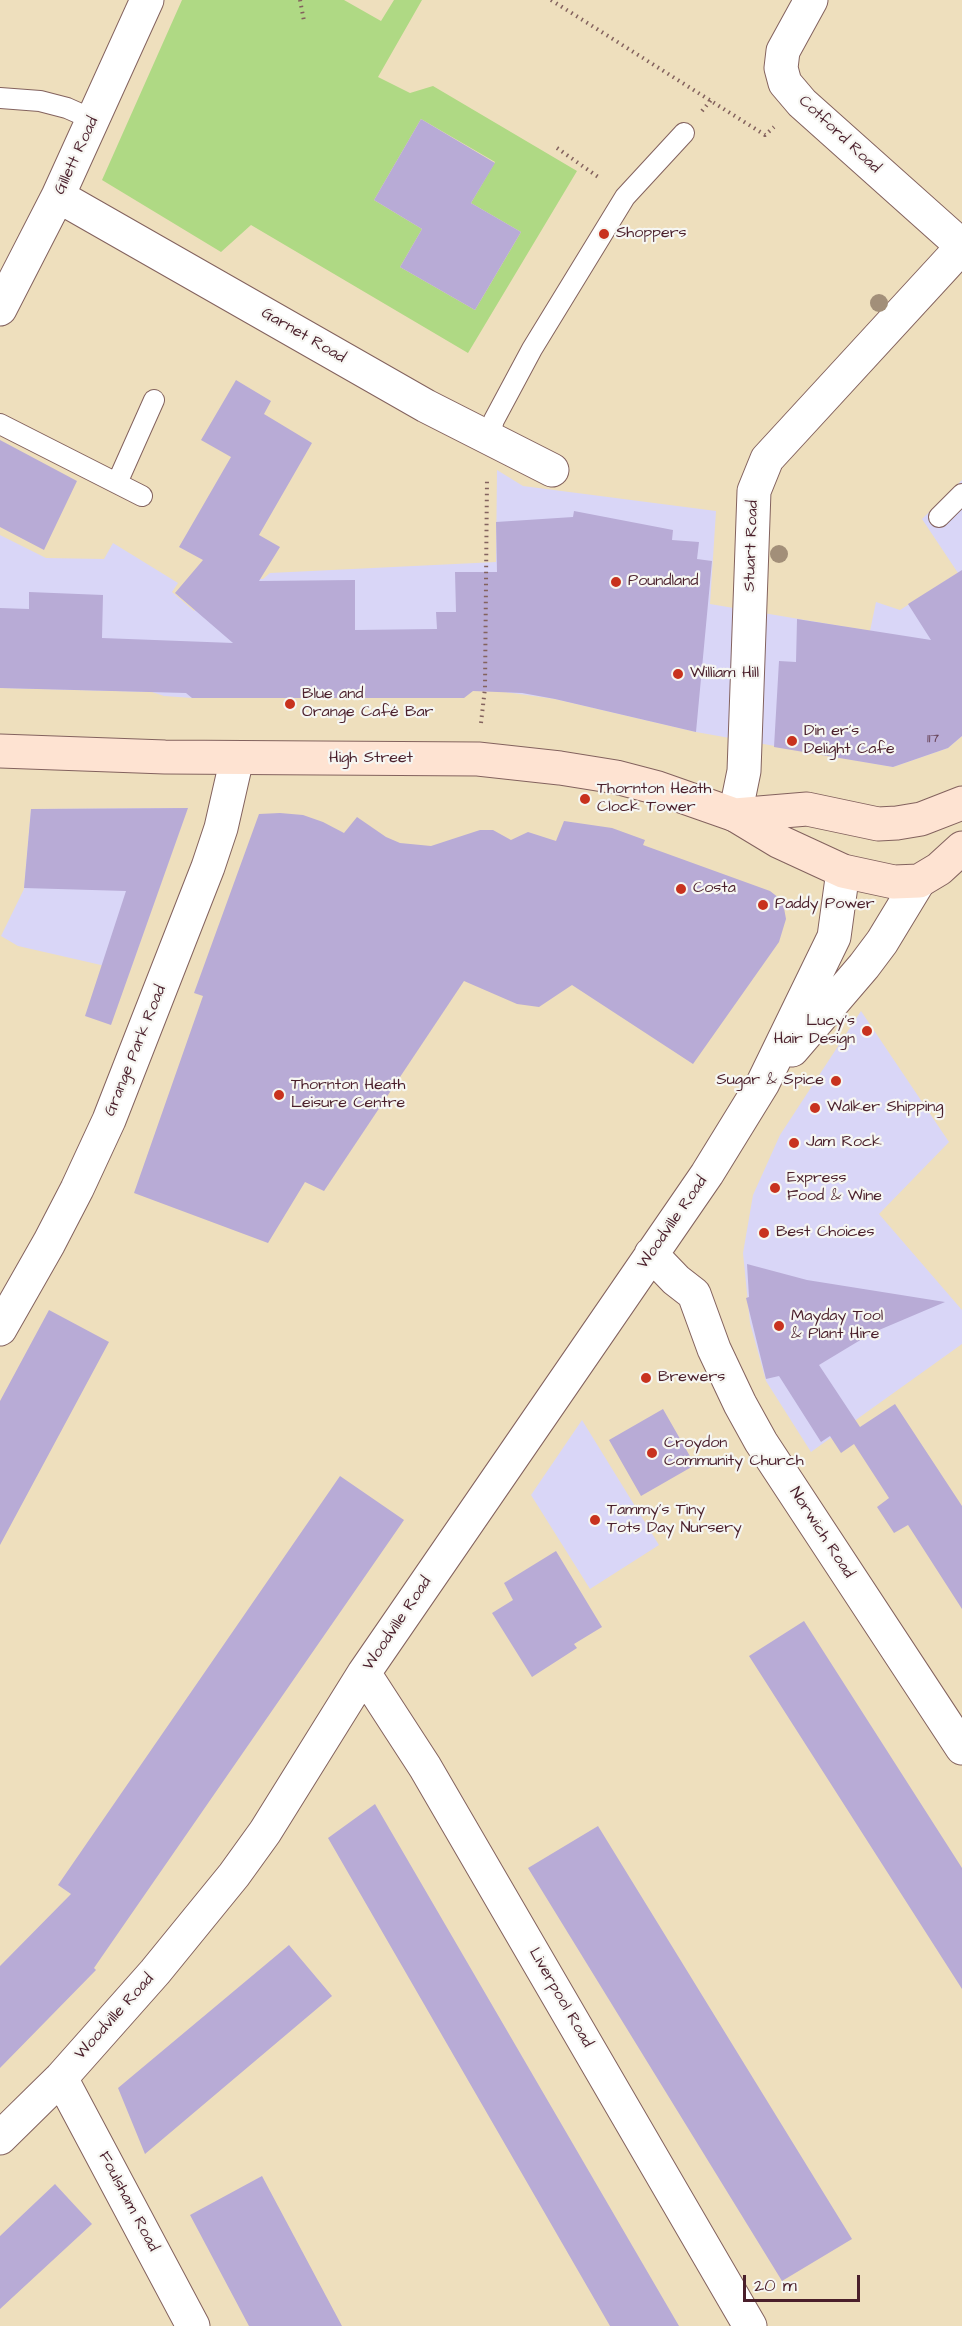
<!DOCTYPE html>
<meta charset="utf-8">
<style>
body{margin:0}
#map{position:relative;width:962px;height:2326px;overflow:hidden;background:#eedfbd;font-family:"Architects Daughter",sans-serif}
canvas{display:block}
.scale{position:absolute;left:743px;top:2275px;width:117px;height:27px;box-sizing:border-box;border:3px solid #4a1f2b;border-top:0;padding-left:8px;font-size:18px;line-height:21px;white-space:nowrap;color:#4a1f2b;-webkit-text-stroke:4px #f6f6f2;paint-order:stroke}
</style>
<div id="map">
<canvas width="962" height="2326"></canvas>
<div class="scale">20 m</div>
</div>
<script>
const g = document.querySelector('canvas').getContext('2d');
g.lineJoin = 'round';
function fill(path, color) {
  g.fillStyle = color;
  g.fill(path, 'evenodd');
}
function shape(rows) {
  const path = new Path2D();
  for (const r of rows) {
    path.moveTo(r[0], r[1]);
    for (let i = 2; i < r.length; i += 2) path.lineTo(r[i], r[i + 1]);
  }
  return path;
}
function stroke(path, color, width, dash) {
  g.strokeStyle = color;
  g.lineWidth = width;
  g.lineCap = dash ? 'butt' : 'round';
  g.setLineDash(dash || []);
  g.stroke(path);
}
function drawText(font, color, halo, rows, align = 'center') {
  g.font = font + ' "Architects Daughter",sans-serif';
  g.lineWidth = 4.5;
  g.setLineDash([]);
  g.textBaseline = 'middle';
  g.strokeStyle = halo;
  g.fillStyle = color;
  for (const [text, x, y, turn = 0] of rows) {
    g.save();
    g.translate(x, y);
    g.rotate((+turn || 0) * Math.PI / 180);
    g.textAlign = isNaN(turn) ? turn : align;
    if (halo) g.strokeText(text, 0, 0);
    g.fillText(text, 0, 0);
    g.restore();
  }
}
fill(shape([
 [497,470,523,486,716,511,710,604,870,631,876,602,900,610,958,573,922,519,962,480,962,736,948,748,893,767,696,732,555,699,476,688,192,698,164,696,152,692,0,688,0,535,46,558,104,559,113,543,178,583,172,592,194,611,227,577,263,579,270,573,496,562],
 [177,808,184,818,128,976,101,965,18,946,1,936,24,889,31,809],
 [861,1011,949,1142,879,1214,962,1310,962,1344,811,1452,766,1381,750,1323,743,1253,753,1195,780,1135],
 [582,1420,659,1545,590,1589,531,1495]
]), '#d9d6f7');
fill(shape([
 [182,0,344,0,381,21,394,0,422,0,378,77,410,93,433,86,577,171,468,353,251,225,221,252,102,180],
 [421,119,495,162,471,203,521,232,475,310,400,267,422,229,374,200]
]), '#afd984');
fill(shape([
 [421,119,495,163,471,203,521,232,475,310,400,267,422,229,374,200],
 [236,380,271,401,264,414,312,443,259,535,280,547,259,581,355,580,355,630,437,629,436,612,456,612,455,572,497,572,496,522,573,517,574,511,673,530,672,540,699,542,697,559,712,561,696,732,555,699,522,693,473,691,464,698,192,698,186,693,0,688,0,608,29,609,29,592,103,595,102,638,233,643,175,593,203,560,179,547,231,457,201,440],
 [0,440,77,481,44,550,0,527],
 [962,570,962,736,948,748,893,767,774,747,779,661,796,662,797,619,931,640,908,604],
 [188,808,111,1025,85,1016,126,891,24,888,31,809],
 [280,813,303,815,323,822,344,833,357,817,386,837,400,843,431,846,480,830,493,830,511,840,528,832,556,841,564,821,612,828,645,840,643,845,770,891,779,898,784,908,786,919,779,942,693,1064,572,985,539,1007,517,1004,464,981,324,1191,305,1182,268,1243,134,1193,203,996,194,993,259,814],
 [747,1264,807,1280,945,1302,872,1333,819,1365,860,1427,895,1404,962,1506,962,1609,908,1525,894,1533,877,1507,889,1498,854,1444,841,1453,830,1436,821,1442,779,1376,766,1379,746,1298,749,1297],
 [49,1310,109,1342,0,1545,0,1401],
 [663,1409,695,1465,641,1496,609,1440],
 [340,1476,404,1520,94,1968,96,1970,0,2068,0,1966,71,1894,58,1885],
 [556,1551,602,1627,574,1644,577,1648,532,1677,492,1613,513,1600,504,1583],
 [804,1621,962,1868,962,1989,749,1656],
 [375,1804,679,2326,610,2326,328,1838],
 [598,1826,852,2239,782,2281,528,1868],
 [289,1945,332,1996,145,2154,118,2088],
 [262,2176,342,2326,249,2326,190,2215],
 [55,2184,92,2224,0,2309,0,2236]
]), '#b8abd6');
const lane = shape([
 [0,98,40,101,67,108,94,120],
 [0,424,142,496],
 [488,439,494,420,532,349,625,197,684,133],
 [117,483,154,400],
 [939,517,962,494]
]);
const street = shape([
 [811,0,783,51,781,68,785,83,802,103,962,246],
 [58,196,426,406,552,470],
 [0,309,58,196,147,0],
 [735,815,744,771,754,491,767,459,962,247],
 [792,1050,864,966,882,942,919,881],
 [651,1254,676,1280,694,1294,714,1349,740,1404,761,1442,962,1748],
 [0,1329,49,1243,77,1189,109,1120,208,867,221,828,237,758],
 [364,1673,425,1767,750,2326],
 [61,2078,193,2326],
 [0,2138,61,2078,155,1972,234,1875,265,1832,364,1673,707,1174,763,1083,834,937,843,871]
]);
const secondary = shape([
 [0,751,165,757,478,759,560,768,616,777,658,788,735,815,778,841,843,871,894,882,919,881,939,869,962,848],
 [735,815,807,809,878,824,897,823,921,819,962,803]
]);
stroke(lane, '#83625e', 22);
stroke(street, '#83625e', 35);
stroke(secondary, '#83625e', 35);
stroke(shape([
 [300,0,304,21],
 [551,0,765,135,774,127],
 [702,111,711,100],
 [557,148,601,179],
 [481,723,485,688,487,478]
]), '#83625e', 4, [1.5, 4.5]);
stroke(lane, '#fff', 20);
stroke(street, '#fff', 33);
stroke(secondary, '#fee3d2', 33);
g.fillStyle = '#a28f79';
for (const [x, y] of [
 [879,303],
 [779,554]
]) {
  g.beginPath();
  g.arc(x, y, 9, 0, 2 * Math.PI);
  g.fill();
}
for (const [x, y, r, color] of [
 [604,234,6,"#c8321e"],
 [616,582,6,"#c8321e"],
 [678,674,6,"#c8321e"],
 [290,704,6,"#c8321e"],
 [792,741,6,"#c8321e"],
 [585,799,6,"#c8321e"],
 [681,889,6,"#c8321e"],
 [763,905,6,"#c8321e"],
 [867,1031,6,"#c8321e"],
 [836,1081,6,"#c8321e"],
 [279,1095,6,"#c8321e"],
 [815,1108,6,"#c8321e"],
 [794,1143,6,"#c8321e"],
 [775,1188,6,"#c8321e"],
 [764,1233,6,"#c8321e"],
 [779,1326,6,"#c8321e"],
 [646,1378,6,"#c8321e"],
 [652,1453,6,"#c8321e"],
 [595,1520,6,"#c8321e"]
]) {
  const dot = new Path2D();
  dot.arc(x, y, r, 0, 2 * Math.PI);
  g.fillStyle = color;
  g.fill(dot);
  stroke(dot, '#f6f6f2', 2);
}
drawText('14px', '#664256', null, [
 ["117",933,739]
]);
drawText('16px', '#4a1f2b', '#f6f6f2', [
 ["Cotford Road",839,135,43],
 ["Gillett Road",77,156,-65],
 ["Garnet Road",303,336,30],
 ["Stuart Road",752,546,-88],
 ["High Street",371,759],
 ["Grange Park Road",136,1051,-68],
 ["Woodville Road",673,1223,-55],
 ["Norwich Road",821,1533,57],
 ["Woodville Road",398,1624,-56],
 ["Liverpool Road",560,1998,60],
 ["Woodville Road",115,2017,-48],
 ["Foulsham Road",128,2202,62]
]);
drawText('16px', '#4a1f2b', '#f6f6f2', [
 ["Shoppers",616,234],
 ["Poundland",628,582],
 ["William Hill",690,674],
 ["Blue and",302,695],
 ["Orange Café Bar",302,713],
 ["Din er's",804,732],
 ["Delight Cafe",804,750],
 ["Thornton Heath",597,790],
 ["Clock Tower",597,808],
 ["Costa",693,889],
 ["Paddy Power",775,905],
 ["Lucy's",855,1022,"right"],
 ["Hair Design",855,1040,"right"],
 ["Sugar & Spice",824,1081,"right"],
 ["Thornton Heath",291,1086],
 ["Leisure Centre",291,1104],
 ["Walker Shipping",827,1108],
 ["Jam Rock",806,1143],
 ["Express",787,1179],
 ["Food & Wine",787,1197],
 ["Best Choices",776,1233],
 ["Mayday Tool",791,1317],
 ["& Plant Hire",791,1335],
 ["Brewers",658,1378],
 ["Croydon",664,1444],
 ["Community Church",664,1462],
 ["Tammy's Tiny",607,1511],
 ["Tots Day Nursery",607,1529]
], 'left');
</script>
